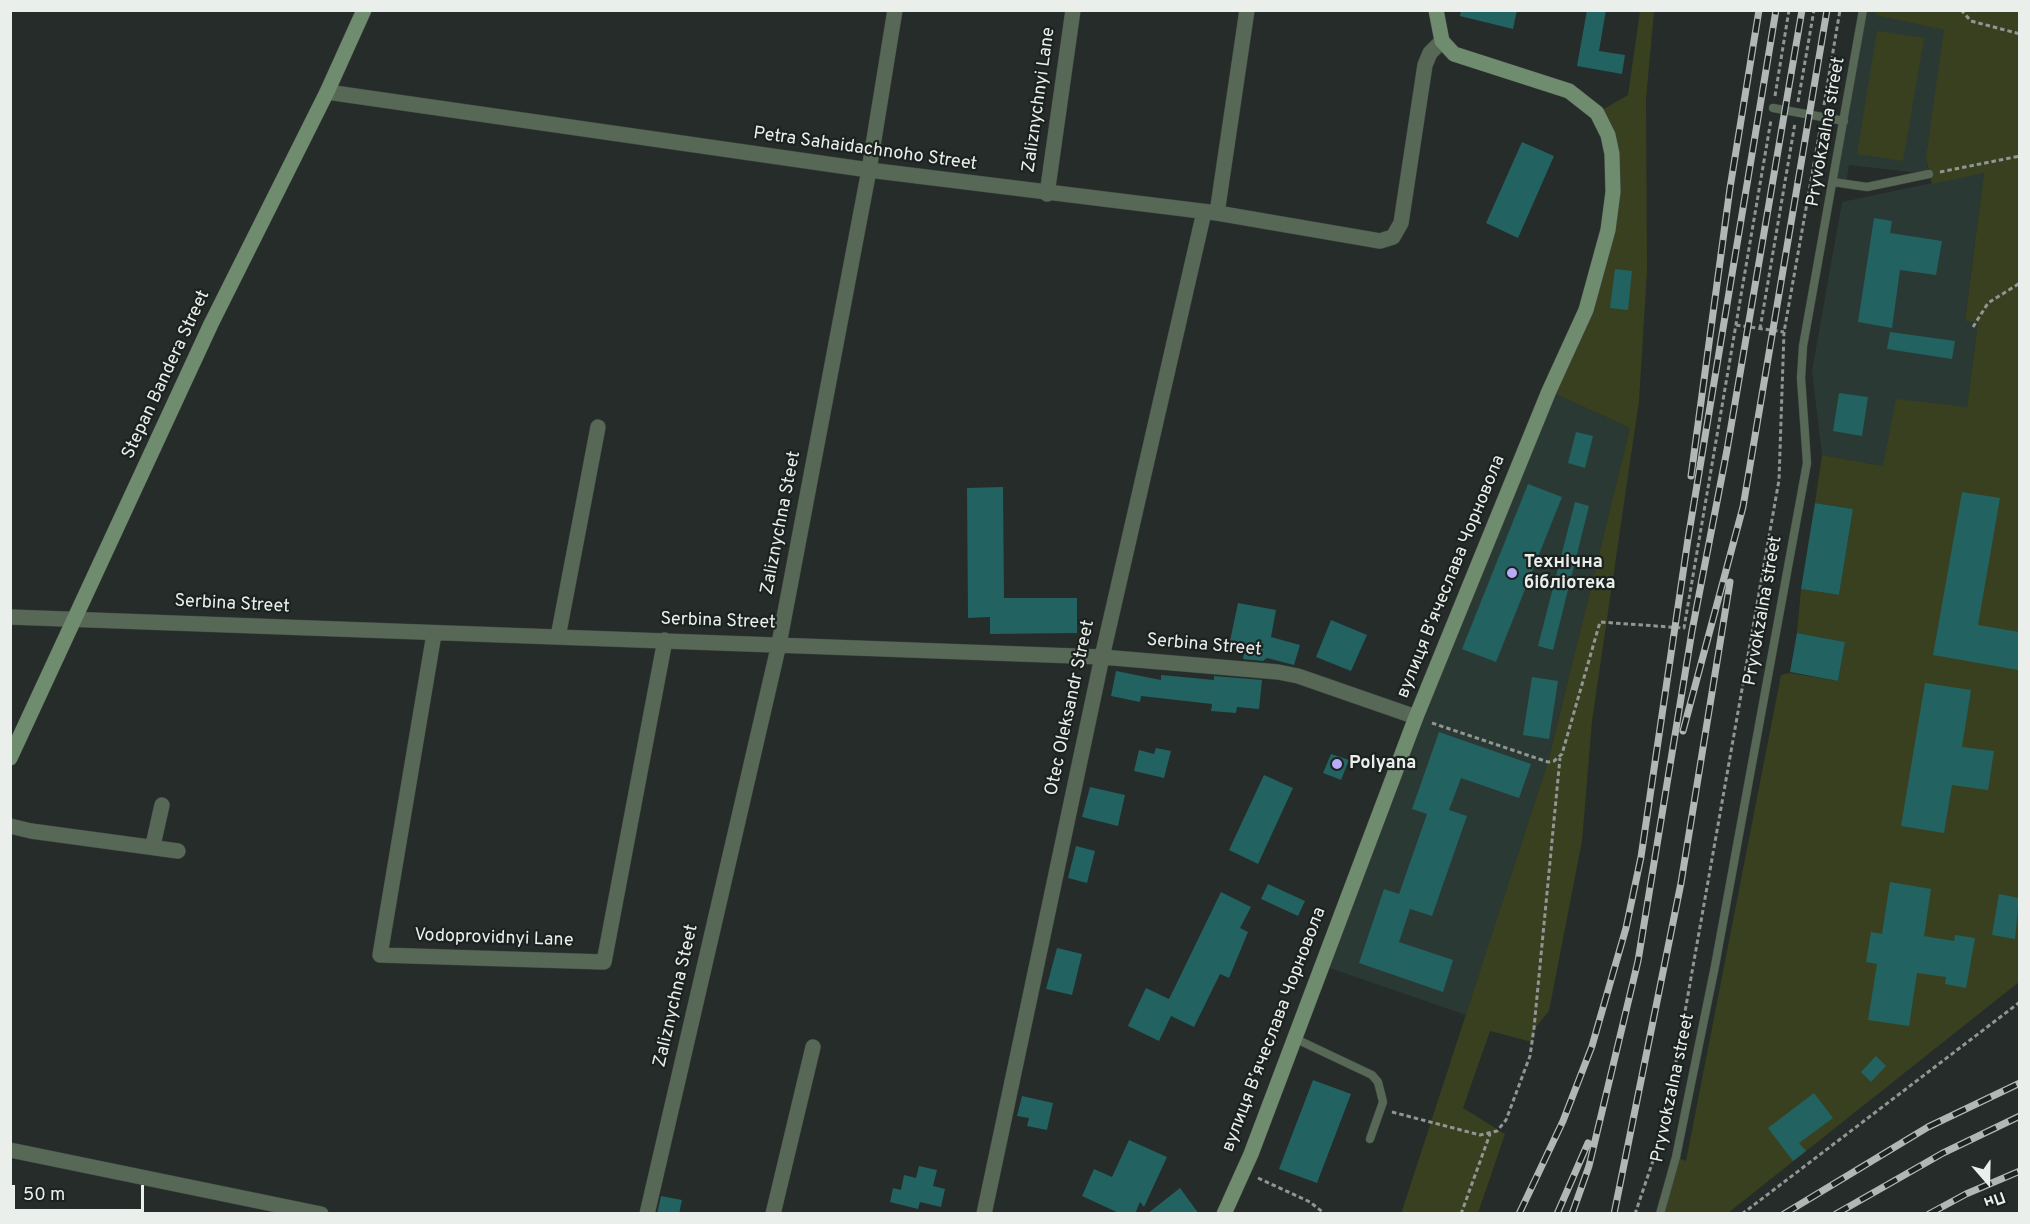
<!DOCTYPE html>
<meta charset="utf-8">
<style>
body{margin:0}
#map{position:relative;width:2030px;height:1224px;overflow:hidden;background:#252c29;font-family:Overpass,sans-serif}
canvas{display:block}
.frame{position:absolute;inset:0;border:12px solid #eaefec;pointer-events:none}
.north{position:absolute;left:1958px;top:1152px;width:60px;height:60px;-webkit-text-stroke:4px #1b221f;paint-order:stroke;rotate:160deg;font-size:16px;font-weight:700;line-height:24px;text-align:center;color:#eaefec}
.north::after{content:'';display:block;margin:auto;width:21px;height:27px;background:#eaefec;clip-path:polygon(50% 0,100% 100%,50% 72%,0 100%)}
.scale{position:absolute;left:12px;top:1185px;width:132px;height:27px;box-sizing:border-box;border:3px solid #eaefec;border-top:0;padding-left:8px;font-size:18px;line-height:21px;white-space:nowrap;color:#eaefec;-webkit-text-stroke:4px #1b221f;paint-order:stroke}
</style>
<div id="map">
<canvas width="2030" height="1224"></canvas>
<div class="frame"></div>
<div class="north">Пн</div>
<div class="scale">50 m</div>
</div>
<script>
const g = document.querySelector('canvas').getContext('2d');
g.lineJoin = 'round';
function fill(path, color) {
  g.fillStyle = color;
  g.fill(path, 'evenodd');
}
function shape(rows) {
  const path = new Path2D();
  for (const r of rows) {
    path.moveTo(r[0], r[1]);
    for (let i = 2; i < r.length; i += 2) path.lineTo(r[i], r[i + 1]);
  }
  return path;
}
function stroke(path, color, width, dash) {
  g.strokeStyle = color;
  g.lineWidth = width;
  g.lineCap = dash ? 'butt' : 'round';
  g.setLineDash(dash || []);
  g.stroke(path);
}
function drawText(font, color, halo, rows, align = 'center') {
  g.font = font + ' Overpass,sans-serif';
  g.lineWidth = 4.5;
  g.setLineDash([]);
  g.textBaseline = 'middle';
  g.strokeStyle = halo;
  g.fillStyle = color;
  for (const [text, x, y, turn = 0] of rows) {
    g.save();
    g.translate(x, y);
    g.rotate((+turn || 0) * Math.PI / 180);
    g.textAlign = isNaN(turn) ? turn : align;
    if (halo) g.strokeText(text, 0, 0);
    g.fillText(text, 0, 0);
    g.restore();
  }
}
fill(shape([
 [1863,11,1877,11,1877,15,1945,30,1926,157,1929,174,1849,165,1846,184,1833,182],
 [1984,172,1965,321,1978,323,1967,407,1883,466,1822,455,1812,371,1842,202],
 [1549,391,1630,428,1548,762,1466,1015,1321,965]
]), '#2b3934');
fill(shape([
 [1640,11,1654,11,1646,99,1647,271,1639,401,1592,721,1582,841,1549,1011,1535,1028,1532,1042,1490,1031,1463,1108,1505,1134,1478,1213,1401,1214,1548,762,1630,428,1549,391,1577,329,1613,192,1597,113,1628,95],
 [1877,11,2019,11,2019,982,1728,1213,1660,1214,1676,1157,1686,1161,1781,675,1789,673,1838,681,1845,642,1797,633,1801,589,1839,595,1853,509,1815,503,1822,455,1883,466,1896,399,1967,407,1978,323,1965,321,1984,173,1932,184,1926,157,1944,30,1876,15],
 [1877,31,1924,38,1903,161,1857,154]
]), '#394020');
fill(shape([
 [1461,10,1517,10,1513,29,1460,16],
 [1587,10,1606,10,1599,51,1625,55,1622,74,1577,66],
 [1522,142,1554,156,1518,238,1486,223],
 [1874,218,1892,221,1890,233,1942,241,1936,275,1900,270,1892,328,1858,322],
 [1615,269,1632,271,1628,310,1610,308],
 [1890,332,1955,341,1952,359,1887,349],
 [1839,393,1868,397,1862,436,1833,431],
 [1576,432,1593,436,1585,468,1568,463],
 [1528,484,1562,497,1496,662,1462,649],
 [1003,487,1004,598,1077,598,1077,633,990,634,990,617,968,618,967,488],
 [1962,492,2000,498,1978,625,2019,632,2018,670,1933,655],
 [1575,502,1589,506,1553,650,1538,646],
 [1815,503,1853,509,1839,595,1801,589],
 [1238,603,1276,610,1271,637,1300,645,1294,665,1267,658,1263,661,1243,659,1246,644,1230,641],
 [1331,620,1367,635,1351,671,1316,657],
 [1797,633,1845,642,1838,681,1790,672],
 [1116,671,1161,680,1161,675,1214,680,1214,676,1262,680,1259,709,1237,707,1236,713,1211,711,1212,704,1141,696,1140,702,1111,696],
 [1532,677,1558,681,1549,739,1523,735],
 [1925,683,1971,690,1962,747,1994,751,1988,790,1952,785,1944,833,1901,826],
 [1439,732,1531,764,1519,798,1461,778,1449,810,1467,816,1432,916,1410,909,1399,942,1453,960,1443,992,1359,963,1384,889,1399,894,1427,814,1412,809],
 [1156,748,1171,751,1164,778,1134,771,1139,750,1154,754],
 [1331,754,1349,760,1341,780,1323,773],
 [1264,775,1293,788,1258,864,1229,850],
 [1090,787,1125,795,1118,826,1082,817],
 [1076,846,1095,851,1087,883,1068,878],
 [1890,882,1931,889,1924,936,1954,941,1955,935,1975,938,1966,988,1945,984,1946,977,1917,973,1909,1026,1868,1020,1877,964,1866,962,1871,932,1882,934],
 [1268,884,1305,901,1298,916,1261,899],
 [1221,892,1251,907,1240,928,1248,932,1229,978,1220,974,1194,1027,1171,1016,1159,1041,1128,1026,1146,988,1169,999],
 [1999,894,2019,898,2015,939,1992,935],
 [1057,948,1082,954,1072,995,1046,989],
 [1876,1056,1886,1066,1871,1082,1861,1072],
 [1313,1080,1351,1094,1317,1183,1279,1169],
 [1814,1093,1833,1118,1799,1143,1806,1151,1793,1161,1768,1128],
 [1022,1096,1053,1103,1047,1130,1027,1126,1029,1118,1017,1116],
 [1129,1140,1167,1157,1144,1207,1140,1202,1135,1214,1121,1214,1082,1196,1094,1169,1112,1177],
 [919,1166,937,1170,933,1186,945,1189,941,1207,920,1202,918,1209,890,1202,893,1188,901,1190,904,1175,916,1178],
 [1180,1188,1199,1214,1147,1214],
 [661,1196,682,1200,679,1214,657,1214]
]), '#226261');
const lane = shape([
 [1773,108,1844,121],
 [1833,182,1867,187,1929,174],
 [1294,1038,1372,1075,1378,1082,1383,1102,1370,1139],
 [1660,1214,1676,1157,1715,966,1807,463,1801,378,1803,346,1863,10]
]);
const street = shape([
 [327,92,869,170,1217,213,1380,241,1393,237,1401,223,1425,65,1430,53,1442,41],
 [1047,194,1073,10],
 [1217,213,1247,10],
 [10,617,1102,657,1278,672,1298,676,1416,717],
 [434,634,380,955,604,962,665,640],
 [558,637,598,427],
 [10,826,31,831,178,851],
 [153,845,162,805],
 [10,1150,321,1214],
 [647,1214,779,644,869,170,895,10],
 [773,1214,813,1047],
 [984,1214,1102,657,1204,212]
]);
const secondary = shape([
 [10,758,211,324,327,92,364,10],
 [1224,1214,1251,1154,1416,717,1549,391,1586,310,1608,230,1613,192,1612,154,1608,135,1597,113,1569,91,1454,54,1442,41,1436,10]
]);
stroke(lane, '#414744', 9);
stroke(street, '#414744', 16);
stroke(secondary, '#414744', 16);
stroke(shape([
 [1961,10,1971,21,2020,34],
 [1775,96,1789,10],
 [1798,102,1814,10],
 [1824,105,1840,10],
 [1940,172,2020,156],
 [1736,325,1784,332],
 [1973,327,1988,303,2020,283],
 [1760,329,1795,123],
 [1432,723,1548,762,1554,761,1562,754,1600,622,1684,628,1771,120],
 [1392,1112,1480,1135,1497,1131,1506,1120,1530,1056,1534,1028,1560,758],
 [1258,1178,1310,1202,1325,1214],
 [1461,1214,1490,1134],
 [1635,1214,1658,1146,1677,1057,1779,480,1784,332,1820,130],
 [1742,1214,2020,1002]
]), '#909693', 3, [4.5, 3]);
stroke(lane, '#576956', 8);
stroke(street, '#576956', 15);
stroke(secondary, '#6f8c6f', 15);
const rail = shape([
 [1691,476,1730,188,1759,10],
 [1683,731,1743,507,1827,10],
 [1519,1214,1563,1121,1592,1046,1626,928,1641,857,1688,539,1776,10],
 [1557,1214,1588,1143],
 [1572,1214,1589,1166,1638,961,1692,631,1727,450,1802,10],
 [1614,1214,1681,883,1730,582],
 [1784,1214,1928,1127,2020,1083],
 [1836,1214,1943,1153,2020,1116],
 [1929,1214,1966,1194,2020,1171]
]);
stroke(rail, '#b1b7b4', 7);
stroke(rail, '#1b221f', 4.5, [14]);
for (const [x, y, r, color] of [
 [1512,573,6,"#b8abf7"],
 [1337,764,6,"#b8abf7"]
]) {
  const dot = new Path2D();
  dot.arc(x, y, r, 0, 2 * Math.PI);
  g.fillStyle = color;
  g.fill(dot);
  stroke(dot, '#1b221f', 2);
}
drawText('18px', '#eaefec', '#1b221f', [
 ["Zaliznychnyi Lane",1040,100,-82],
 ["Pryvokzalna street",1827,132,-80],
 ["Petra Sahaidachnoho Street",865,150,8],
 ["Stepan Bandera Street",167,375,-65],
 ["Zaliznychna Steet",782,523,-79],
 ["вулиця Вʼячеслава Чорновола",1452,577,-68],
 ["Serbina Street",232,605,3],
 ["Pryvokzalna street",1764,611,-80],
 ["Serbina Street",718,622,2],
 ["Serbina Street",1204,646,5],
 ["Otec Oleksandr Street",1071,708,-78],
 ["Vodoprovidnyi Lane",494,939,2],
 ["Zaliznychna Steet",677,996,-77],
 ["вулиця Вʼячеслава Чорновола",1275,1030,-69],
 ["Pryvokzalna street",1674,1088,-78]
]);
drawText('bold 18px', '#eaefec', '#1b221f', [
 ["Технічна",1524,563],
 ["бібліотека",1524,584],
 ["Polyana",1349,764]
], 'left');
</script>
